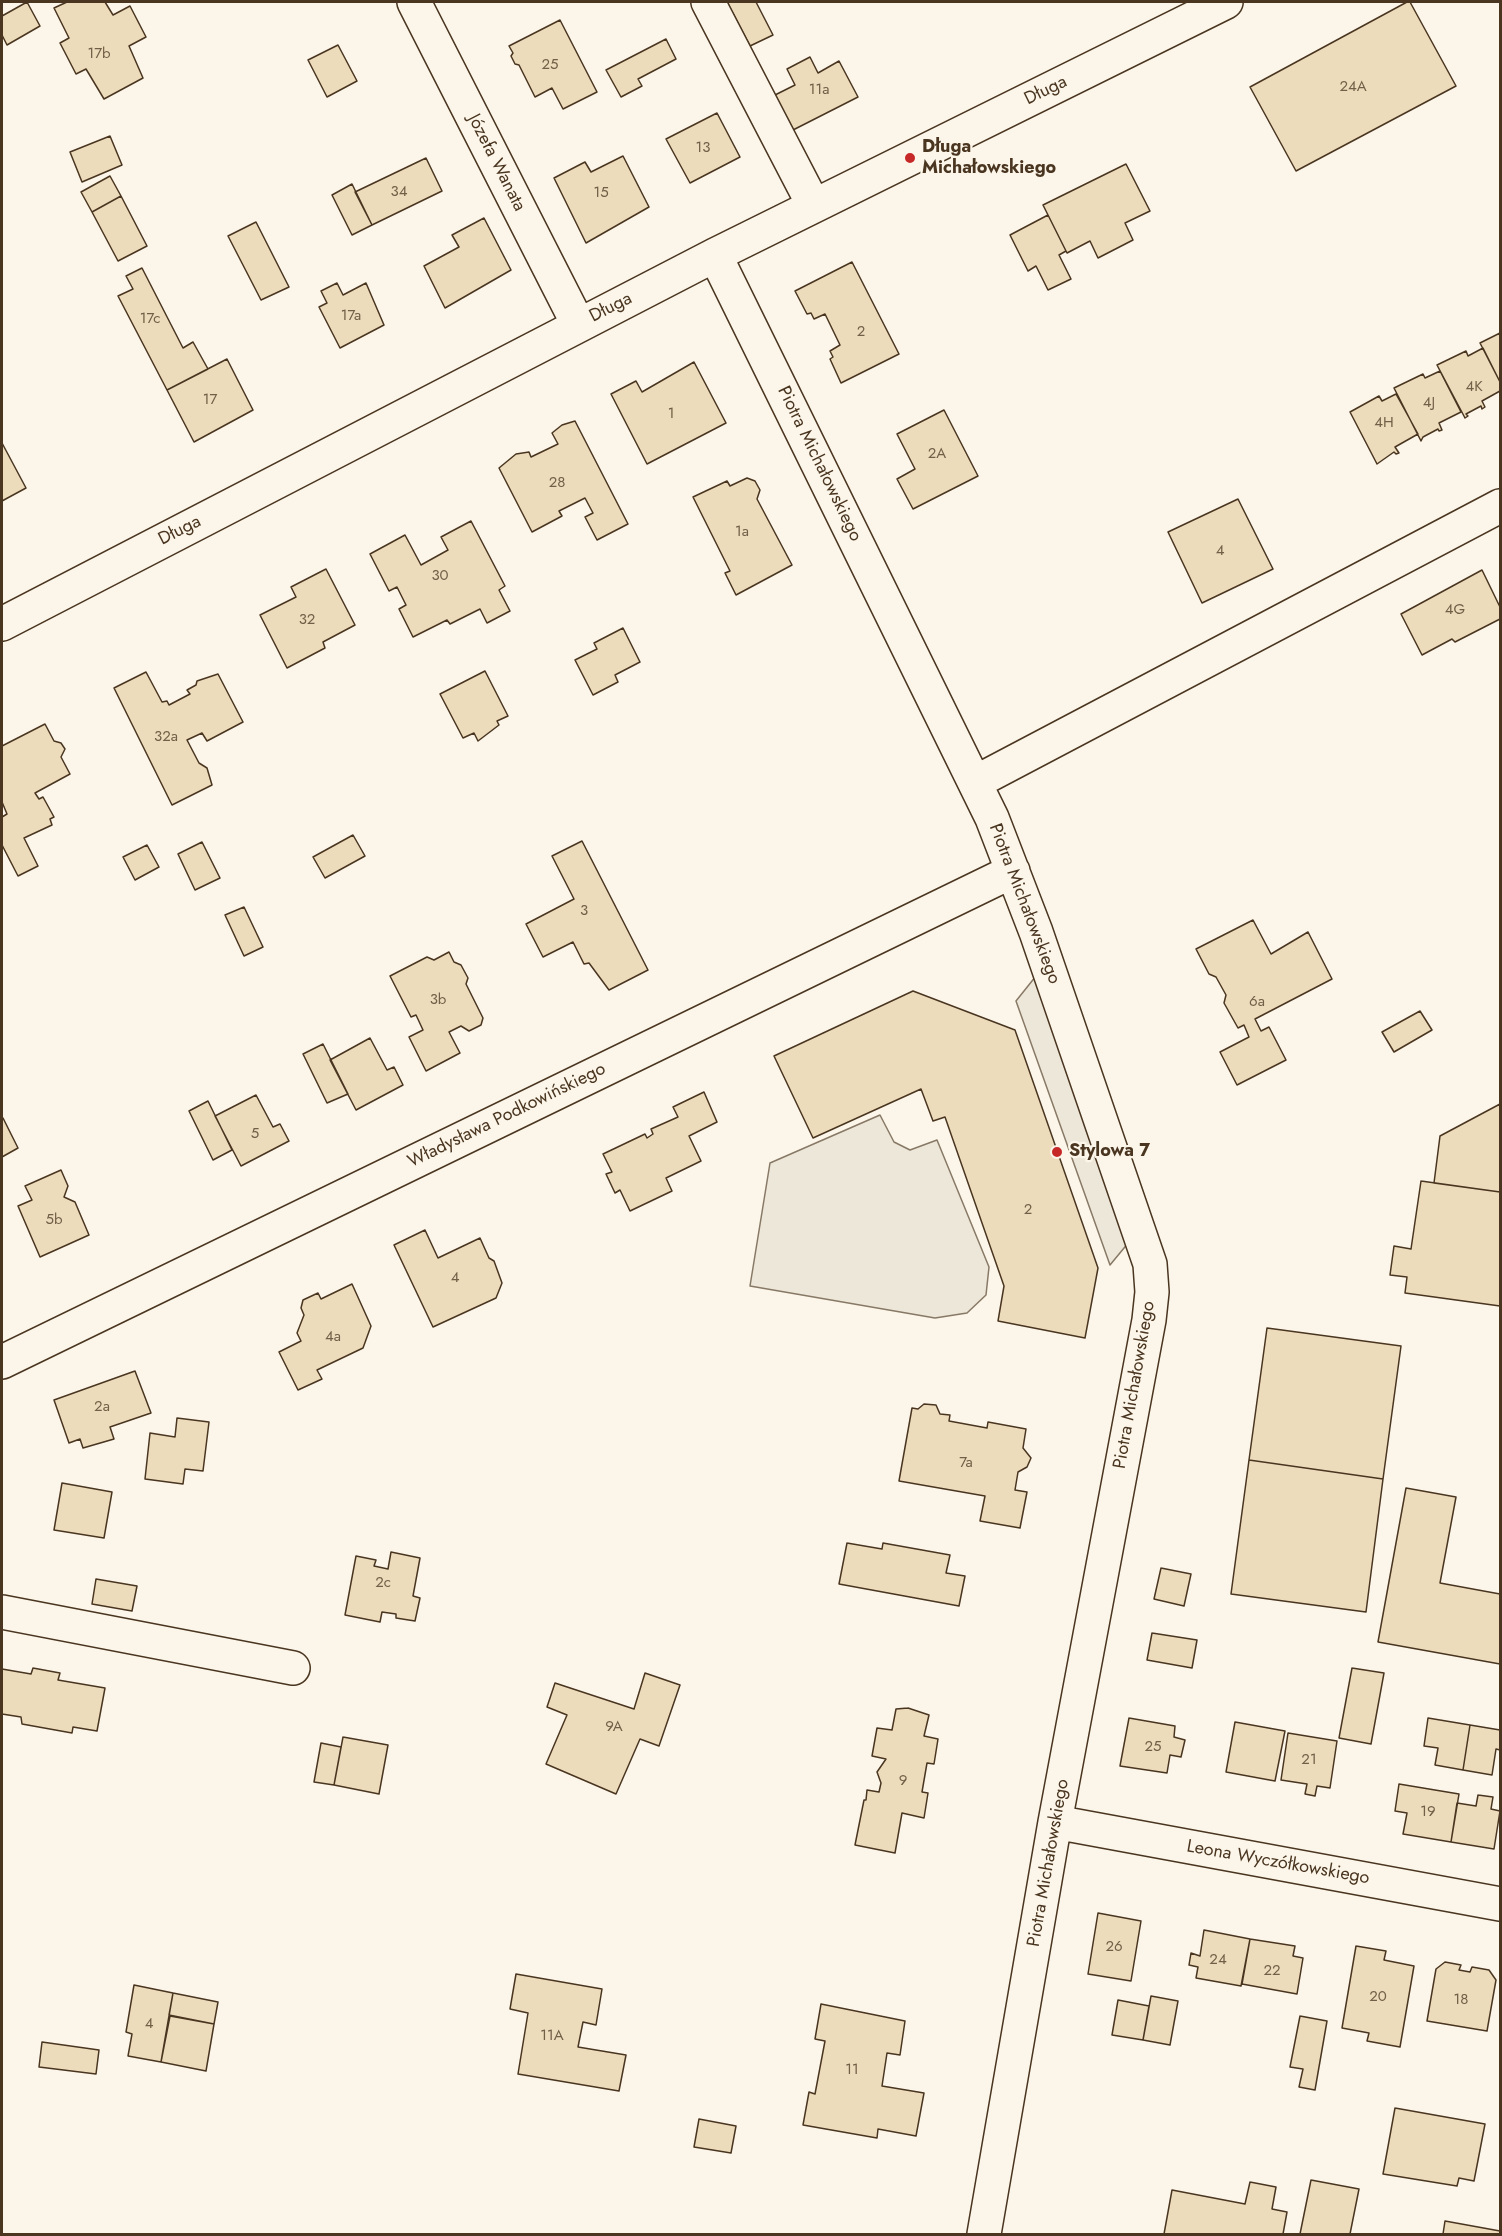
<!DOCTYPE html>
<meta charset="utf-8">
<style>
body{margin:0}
#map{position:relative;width:1502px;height:2236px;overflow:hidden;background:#fbf6e9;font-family:Jost,sans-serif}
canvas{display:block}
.frame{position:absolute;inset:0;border:3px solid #4a3520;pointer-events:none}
</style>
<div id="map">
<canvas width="1502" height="2236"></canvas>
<div class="frame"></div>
</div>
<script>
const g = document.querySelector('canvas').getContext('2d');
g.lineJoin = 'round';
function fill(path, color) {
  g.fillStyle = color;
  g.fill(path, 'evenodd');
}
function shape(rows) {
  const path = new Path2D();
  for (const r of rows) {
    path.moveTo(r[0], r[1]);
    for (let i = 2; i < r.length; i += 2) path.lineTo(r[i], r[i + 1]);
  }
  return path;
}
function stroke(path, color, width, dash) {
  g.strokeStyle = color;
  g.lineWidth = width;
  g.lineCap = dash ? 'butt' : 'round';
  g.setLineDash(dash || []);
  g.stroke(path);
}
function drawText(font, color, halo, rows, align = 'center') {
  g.font = font + ' Jost,sans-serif';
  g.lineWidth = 4.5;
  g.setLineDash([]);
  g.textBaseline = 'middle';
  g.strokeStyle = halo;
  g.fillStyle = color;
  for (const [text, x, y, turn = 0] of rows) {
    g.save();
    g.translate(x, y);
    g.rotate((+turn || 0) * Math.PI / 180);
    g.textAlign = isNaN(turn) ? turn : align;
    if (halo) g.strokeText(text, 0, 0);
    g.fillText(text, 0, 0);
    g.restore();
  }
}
const parking = shape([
 [1036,976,1129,1242,1110,1265,1016,1001,1036,976],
 [880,1115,894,1142,910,1150,937,1140,989,1267,986,1295,967,1313,935,1318,750,1286,770,1163,880,1115]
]);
fill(parking, '#ede7d9');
stroke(parking, '#887966', 1.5);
const building = shape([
 [27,2,40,26,7,45,2,35,2,16,27,2],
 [67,2,105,2,113,15,130,6,146,37,129,46,143,78,104,99,86,69,76,74,60,43,69,38,54,8,67,2],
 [727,2,756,2,773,35,750,46,727,2],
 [1407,2,1410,2,1456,86,1296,171,1250,87,1407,2],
 [560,20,597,92,563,109,552,88,535,97,519,65,515,64,511,56,513,53,509,46,560,20],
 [666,39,676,59,638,79,642,86,621,97,606,70,666,39],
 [338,45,357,81,327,97,308,60,338,45],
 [810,57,818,73,839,61,858,97,793,130,775,95,795,85,787,69,810,57],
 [717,113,740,157,690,183,666,139,717,113],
 [110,136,122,165,82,182,70,152,110,136],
 [623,156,649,207,586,243,554,178,585,162,591,172,623,156],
 [426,158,442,191,372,225,355,192,426,158],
 [1126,164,1150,211,1125,223,1133,240,1098,258,1090,241,1067,253,1043,205,1126,164],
 [110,176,121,196,92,212,81,192,110,176],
 [352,184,372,225,352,235,332,195,352,184],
 [121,196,147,246,118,261,92,212,121,196],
 [1048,215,1066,251,1059,255,1071,279,1048,290,1036,266,1028,271,1010,235,1048,215],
 [484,218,511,270,445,308,424,266,459,247,452,235,484,218],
 [256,222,289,287,261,300,228,236,256,222],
 [852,262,899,354,841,383,830,359,833,357,830,351,840,345,825,314,814,319,811,313,807,314,795,291,852,262],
 [142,268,183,348,193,342,208,369,167,390,118,296,133,289,126,276,142,268],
 [337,283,343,295,366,283,384,325,340,348,319,307,327,303,321,291,337,283],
 [1500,333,1500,382,1480,343,1500,333],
 [1483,348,1500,382,1500,391,1482,401,1485,407,1482,409,1481,406,1466,414,1468,416,1465,418,1437,365,1466,351,1468,356,1483,348],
 [227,359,253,410,194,442,167,390,227,359],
 [694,362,726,423,647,464,611,394,636,381,642,392,694,362],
 [1440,371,1461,412,1439,423,1442,430,1439,431,1438,429,1423,437,1421,441,1394,388,1423,374,1425,378,1440,371],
 [1396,394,1418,434,1395,447,1399,453,1396,454,1394,452,1377,464,1350,412,1379,396,1382,401,1396,394],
 [944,410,978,476,913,509,897,479,915,469,897,434,944,410],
 [575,421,628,524,597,540,585,517,593,513,585,498,559,511,562,516,532,532,499,468,516,454,529,452,531,457,558,444,552,433,562,425,575,421],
 [2,443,26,488,2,501,2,443],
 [747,478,755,481,760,490,757,499,792,565,736,595,725,573,730,571,693,497,727,481,730,486,747,478],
 [1238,499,1273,569,1202,603,1168,532,1238,499],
 [471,521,505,586,499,590,510,611,487,623,480,609,450,624,447,620,413,637,399,609,406,605,397,587,389,591,370,554,405,535,421,565,448,550,441,537,471,521],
 [326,569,355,625,323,642,325,648,287,668,260,615,296,597,291,587,326,569],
 [1482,570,1500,607,1500,619,1455,642,1452,639,1422,655,1401,614,1482,570],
 [623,628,640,662,615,675,618,682,593,695,575,660,597,649,594,643,623,628],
 [485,671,508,716,497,721,499,725,478,741,474,733,463,738,440,694,485,671],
 [146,672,162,702,167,701,169,705,190,694,187,690,196,685,197,681,218,674,243,722,207,741,202,733,187,740,199,763,207,768,212,785,172,805,114,688,146,672],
 [45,724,54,741,61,743,65,749,61,757,70,774,35,793,39,799,43,797,54,817,50,819,52,825,24,838,38,866,18,876,2,845,2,817,7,814,2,802,2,746,45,724],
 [353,835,365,856,325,878,313,857,353,835],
 [582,841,648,970,609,990,589,963,584,964,573,942,543,957,526,924,574,899,552,856,582,841],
 [202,842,220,878,195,890,178,854,202,842],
 [147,845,159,867,135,880,123,857,147,845],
 [244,907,263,947,244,956,225,915,244,907],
 [1253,920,1271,954,1308,932,1332,979,1255,1019,1261,1031,1269,1027,1286,1060,1237,1085,1220,1052,1249,1037,1244,1025,1238,1028,1224,1003,1226,995,1216,977,1209,974,1196,949,1253,920],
 [449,952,454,962,461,965,468,978,466,984,483,1018,481,1025,469,1031,461,1026,449,1032,460,1053,426,1071,409,1037,423,1030,416,1015,411,1017,390,976,427,957,434,960,449,952],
 [913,991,1015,1030,1098,1268,1085,1338,998,1321,1004,1286,945,1117,933,1121,921,1089,813,1138,774,1056,913,991],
 [1420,1011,1432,1030,1394,1052,1382,1032,1420,1011],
 [370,1038,387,1070,394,1067,403,1085,356,1110,330,1060,370,1038],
 [323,1044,348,1094,327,1103,303,1054,323,1044],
 [704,1092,717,1122,689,1136,701,1161,666,1178,672,1191,630,1211,620,1190,615,1193,606,1174,612,1172,603,1154,645,1134,647,1138,653,1134,651,1129,678,1117,673,1107,704,1092],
 [256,1095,273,1127,280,1124,289,1141,241,1166,215,1116,256,1095],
 [208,1101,232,1150,213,1160,189,1111,208,1101],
 [1500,1104,1500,1192,1434,1183,1440,1136,1500,1104],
 [3,1118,18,1148,2,1157,2,1118,3,1118],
 [61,1170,68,1186,64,1197,75,1202,89,1235,40,1257,18,1206,32,1200,25,1186,61,1170],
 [1421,1181,1500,1192,1500,1306,1405,1293,1407,1277,1390,1275,1394,1246,1411,1249,1421,1181],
 [425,1230,438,1258,480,1238,489,1258,494,1261,502,1283,496,1298,433,1327,394,1245,425,1230],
 [352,1284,371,1326,363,1348,317,1370,322,1379,298,1390,279,1352,301,1341,297,1333,304,1315,301,1308,303,1300,318,1293,321,1299,352,1284],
 [1267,1328,1401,1346,1383,1479,1249,1460,1267,1328],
 [135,1371,151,1413,110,1427,114,1439,83,1448,80,1439,69,1443,54,1400,135,1371],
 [924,1404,936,1405,940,1414,950,1415,949,1421,987,1428,988,1422,1026,1429,1023,1448,1031,1458,1027,1467,1018,1472,1015,1490,1027,1492,1020,1528,980,1521,985,1496,899,1481,912,1408,918,1409,924,1404],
 [177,1418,209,1422,203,1471,185,1469,183,1484,145,1479,150,1433,175,1437,177,1418],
 [1249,1460,1383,1479,1366,1612,1231,1594,1249,1460],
 [62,1483,112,1492,104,1538,54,1530,62,1483],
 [1406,1488,1456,1497,1440,1583,1500,1594,1500,1664,1378,1642,1406,1488],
 [847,1543,882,1549,883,1543,950,1555,946,1573,965,1576,959,1606,839,1584,847,1543],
 [391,1552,420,1558,413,1596,420,1598,415,1621,396,1618,396,1614,382,1612,380,1622,345,1615,356,1556,376,1560,374,1566,388,1569,391,1552],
 [1161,1568,1191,1574,1184,1606,1154,1599,1161,1568],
 [96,1579,137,1586,132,1611,92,1604,96,1579],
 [1152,1633,1197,1640,1192,1668,1147,1660,1152,1633],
 [33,1668,60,1673,58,1680,105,1688,97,1731,73,1727,72,1733,22,1724,21,1717,2,1714,2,1669,31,1674,33,1668],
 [1352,1668,1384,1673,1371,1744,1339,1738,1352,1668],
 [645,1673,680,1685,659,1746,640,1739,616,1794,546,1764,567,1715,547,1707,555,1683,634,1709,645,1673],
 [908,1708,929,1715,924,1736,938,1739,934,1764,927,1763,922,1792,928,1793,924,1818,902,1813,895,1853,855,1845,864,1800,866,1800,867,1790,879,1792,881,1783,877,1772,886,1759,872,1756,877,1728,892,1730,896,1709,908,1708],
 [1129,1718,1175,1726,1174,1737,1185,1740,1181,1757,1170,1755,1167,1773,1120,1766,1129,1718],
 [1428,1718,1470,1725,1463,1770,1435,1765,1438,1748,1424,1746,1428,1718],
 [1235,1722,1285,1731,1275,1781,1226,1772,1235,1722],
 [1470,1725,1500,1730,1500,1750,1496,1749,1492,1775,1463,1770,1470,1725],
 [1288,1733,1337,1741,1330,1788,1317,1786,1315,1796,1305,1794,1307,1784,1281,1780,1288,1733],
 [343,1737,388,1745,379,1794,334,1785,343,1737],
 [321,1743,341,1747,334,1785,314,1782,321,1743],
 [1399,1784,1459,1794,1451,1842,1403,1834,1407,1813,1395,1811,1399,1784],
 [1478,1795,1493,1797,1491,1809,1500,1811,1494,1849,1451,1842,1457,1803,1476,1806,1478,1795],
 [1098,1913,1141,1921,1131,1981,1088,1974,1098,1913],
 [1204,1930,1250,1939,1241,1986,1196,1978,1198,1967,1189,1965,1191,1953,1200,1956,1204,1930],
 [1250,1939,1295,1946,1293,1956,1303,1958,1297,1994,1242,1984,1250,1939],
 [1356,1946,1386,1951,1384,1960,1414,1966,1400,2047,1367,2041,1369,2033,1342,2028,1356,1946],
 [1445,1962,1461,1965,1459,1970,1470,1972,1472,1967,1489,1970,1496,1980,1487,2031,1427,2021,1436,1969,1445,1962],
 [516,1974,602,1989,596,2025,583,2022,578,2047,626,2055,619,2091,518,2074,528,2013,510,2009,516,1974],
 [134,1985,173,1993,161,2062,128,2056,132,2034,126,2032,134,1985],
 [173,1993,218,2002,214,2024,169,2015,173,1993],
 [1151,1996,1178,2001,1170,2045,1143,2040,1151,1996],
 [1118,2000,1149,2006,1143,2040,1112,2035,1118,2000],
 [821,2004,905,2021,900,2055,887,2053,882,2086,924,2093,916,2136,878,2129,877,2138,803,2125,809,2092,815,2094,825,2041,815,2039,821,2004],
 [170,2016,214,2024,206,2071,161,2062,170,2016],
 [1300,2016,1327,2021,1315,2090,1299,2087,1303,2069,1290,2067,1300,2016],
 [42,2042,99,2050,96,2074,39,2067,42,2042],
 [1395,2108,1485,2124,1474,2181,1459,2178,1457,2186,1383,2174,1395,2108],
 [699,2119,736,2126,731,2153,694,2147,699,2119],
 [1311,2180,1359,2189,1350,2234,1300,2234,1311,2180],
 [1250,2182,1276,2187,1272,2209,1287,2212,1283,2234,1164,2234,1172,2190,1245,2204,1250,2182],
 [1445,2221,1500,2231,1500,2234,1443,2234,1445,2221]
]);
fill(building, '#ecdcbc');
stroke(building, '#4a3520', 1.5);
const minor = shape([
 [414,2,578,324],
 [708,2,814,206],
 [715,255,992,818,1036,932,1150,1264,1152,1292,1149,1320,1055,1822,984,2234],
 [2,624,715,255,1226,2],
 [976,782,1500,506],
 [2,1362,1013,871],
 [2,1612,293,1668],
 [1055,1822,1500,1904]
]);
stroke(minor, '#4a3520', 36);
stroke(minor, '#fbf6e9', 33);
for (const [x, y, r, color] of [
 [910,158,6,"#c62828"],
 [1057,1152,6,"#c62828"]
]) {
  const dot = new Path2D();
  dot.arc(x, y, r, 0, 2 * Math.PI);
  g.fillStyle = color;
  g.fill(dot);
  stroke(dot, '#fbf6e9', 2);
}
drawText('15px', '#725f47', null, [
 ["17b",99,54],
 ["25",550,65],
 ["24A",1353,87],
 ["11a",819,90],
 ["13",703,148],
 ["34",399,192],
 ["15",601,193],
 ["17a",351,316],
 ["17c",150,319],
 ["2",861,332],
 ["4K",1474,387],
 ["17",210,400],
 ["4J",1429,403],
 ["1",671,414],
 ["4H",1384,423],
 ["2A",937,454],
 ["28",557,483],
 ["1a",742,532],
 ["4",1220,551],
 ["30",440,576],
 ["4G",1455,610],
 ["32",307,620],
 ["32a",166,737],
 ["3",584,911],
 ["3b",438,1000],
 ["6a",1257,1002],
 ["5",255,1134],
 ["2",1028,1210],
 ["5b",54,1220],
 ["4",455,1278],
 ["4a",333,1337],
 ["2a",102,1407],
 ["7a",966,1463],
 ["2c",383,1583],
 ["9A",614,1727],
 ["25",1153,1747],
 ["21",1309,1760],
 ["9",903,1781],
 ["19",1428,1812],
 ["26",1114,1947],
 ["24",1218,1960],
 ["22",1272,1971],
 ["20",1378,1997],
 ["18",1461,2000],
 ["4",149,2024],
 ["11A",552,2036],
 ["11",852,2070]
]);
drawText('18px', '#4a3520', '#fbf6e9', [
 ["Długa",1046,91,-26],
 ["Józefa Wanata",496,163,63],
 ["Długa",611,308,-27],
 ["Piotra Michałowskiego",819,464,64],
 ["Długa",180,531,-27],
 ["Piotra Michałowskiego",1024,904,69],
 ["Władysława Podkowińskiego",507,1116,-26],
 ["Piotra Michałowskiego",1135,1385,-80],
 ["Piotra Michałowskiego",1049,1863,-80],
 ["Leona Wyczółkowskiego",1278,1863,10]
]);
drawText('bold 18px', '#4a3520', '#fbf6e9', [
 ["Długa",922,148],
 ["Michałowskiego",922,169],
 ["Stylowa 7",1069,1152]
], 'left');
</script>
